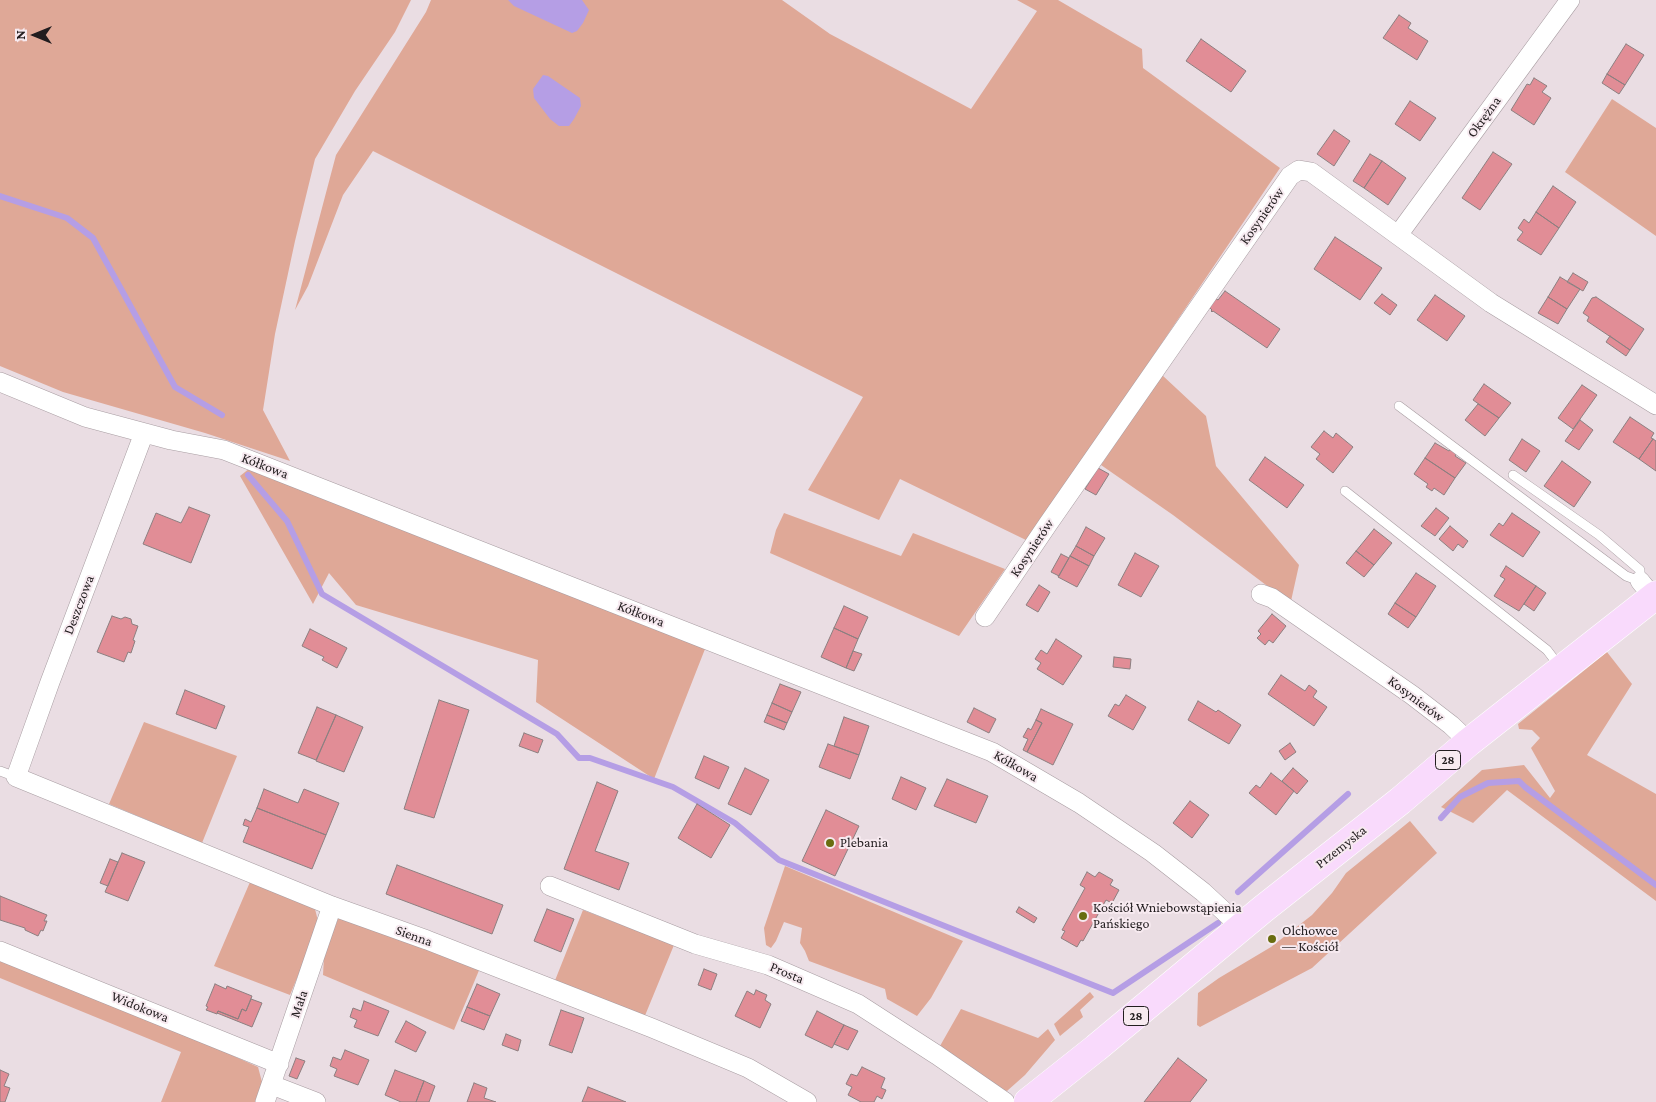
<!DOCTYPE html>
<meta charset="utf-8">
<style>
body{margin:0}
#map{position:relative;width:1656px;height:1102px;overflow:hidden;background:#eadde3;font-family:"Crimson Pro",serif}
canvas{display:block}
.north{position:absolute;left:10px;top:10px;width:50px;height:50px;-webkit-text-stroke:4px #f7eaf0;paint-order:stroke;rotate:270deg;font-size:14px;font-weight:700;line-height:20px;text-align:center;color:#221d1f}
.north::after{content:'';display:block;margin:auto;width:18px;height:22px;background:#221d1f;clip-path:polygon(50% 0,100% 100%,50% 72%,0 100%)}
</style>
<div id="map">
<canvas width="1656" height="1102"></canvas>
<div class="north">N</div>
</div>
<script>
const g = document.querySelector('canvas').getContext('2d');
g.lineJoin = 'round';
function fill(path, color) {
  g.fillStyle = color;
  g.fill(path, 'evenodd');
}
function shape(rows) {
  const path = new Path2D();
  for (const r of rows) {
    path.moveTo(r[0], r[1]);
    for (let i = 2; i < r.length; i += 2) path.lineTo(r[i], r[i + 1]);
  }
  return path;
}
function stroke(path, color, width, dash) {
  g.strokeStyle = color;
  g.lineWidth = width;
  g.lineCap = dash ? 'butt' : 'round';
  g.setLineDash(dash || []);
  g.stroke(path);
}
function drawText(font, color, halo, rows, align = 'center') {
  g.font = font + ' "Crimson Pro",serif';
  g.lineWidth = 4;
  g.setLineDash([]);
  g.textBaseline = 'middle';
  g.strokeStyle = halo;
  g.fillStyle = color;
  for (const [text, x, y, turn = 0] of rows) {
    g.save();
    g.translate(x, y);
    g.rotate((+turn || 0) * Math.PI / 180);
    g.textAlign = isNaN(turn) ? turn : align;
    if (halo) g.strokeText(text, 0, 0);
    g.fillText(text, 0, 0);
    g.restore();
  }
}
fill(shape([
 [0,0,411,0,395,32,355,91,315,159,295,241,275,334,263,410,290,461,205,433,63,392,0,366],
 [431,0,782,0,830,34,971,109,1037,11,1017,0,1058,0,1142,49,1143,68,1280,168,1085,457,1026,540,900,479,879,520,808,490,863,397,373,151,343,195,308,286,295,310,336,155,426,12],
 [1612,99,1656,128,1656,236,1565,172],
 [1162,375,1206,416,1216,466,1299,565,1291,601,1266,585,1173,515,1101,465],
 [250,468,303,491,705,649,654,779,536,702,538,660,356,605,329,573,313,604,240,476],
 [784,513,901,556,913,533,1005,569,959,636,770,553,776,530],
 [1607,652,1632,684,1587,755,1656,794,1656,901,1507,790,1473,823,1441,807,1482,770,1524,765,1550,798,1555,791,1531,748,1540,738,1532,730,1519,729,1518,724],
 [144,722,237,756,202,843,109,804],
 [1410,821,1437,853,1312,968,1200,1027,1197,1025,1198,993,1219,978,1271,947,1312,915,1332,893,1346,873],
 [785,866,963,941,931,998,917,1016,887,999,885,989,809,961,805,951,800,943,802,928,784,922,776,941,771,948,766,945,764,928],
 [250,882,315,909,319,925,290,995,214,966],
 [583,910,674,945,644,1018,554,983],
 [339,916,480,968,454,1030,323,975,324,957],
 [0,959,207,1044,258,1067,262,1082,255,1102,161,1102,181,1052,0,978],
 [1090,992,1094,997,1080,1010,1083,1017,1060,1036,1054,1024],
 [961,1009,1038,1038,1048,1029,1055,1040,1025,1075,1007,1091,996,1087,940,1046]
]), '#dfa897');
fill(shape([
 [508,0,582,0,589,10,583,23,577,31,572,33,514,6],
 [543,75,548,76,580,98,581,106,574,119,569,126,559,126,550,119,534,98,533,89]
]), '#b59ee5');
stroke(shape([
 [0,196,67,218,93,238,175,387,222,415],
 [248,475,287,521,322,594,557,734,579,758,590,758,673,787,735,823,779,860,1113,993,1218,923],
 [1441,818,1460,797,1488,783,1519,781,1525,787,1656,885],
 [1238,892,1348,794]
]), '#b59ee5', 6);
const building = shape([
 [1399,15,1411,23,1408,28,1428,41,1417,60,1383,38,1399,15],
 [1201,39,1246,71,1231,92,1186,61,1201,39],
 [1626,44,1644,55,1625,85,1607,74,1626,44],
 [1607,74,1625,85,1619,94,1602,83,1607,74],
 [1534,78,1547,86,1542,92,1551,98,1534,125,1511,110,1527,84,1530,85,1534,78],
 [1410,101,1436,118,1420,141,1395,124,1410,101],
 [1334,130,1350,141,1334,166,1317,154,1334,130],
 [1493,152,1512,164,1480,210,1462,198,1493,152],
 [1370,154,1382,161,1364,188,1353,181,1370,154],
 [1382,161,1406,178,1388,205,1364,188,1382,161],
 [1553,186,1576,202,1559,228,1536,212,1553,186],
 [1536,212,1559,228,1541,255,1517,240,1523,232,1518,228,1524,219,1529,223,1536,212],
 [1335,237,1382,268,1360,300,1314,269,1335,237],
 [1573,273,1588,282,1583,291,1567,282,1573,273],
 [1560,277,1580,289,1567,309,1548,297,1560,277],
 [1225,291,1280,329,1267,348,1213,311,1212,312,1211,311,1212,310,1209,307,1215,298,1218,300,1225,291],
 [1382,294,1397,305,1390,315,1374,303,1382,294],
 [1435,295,1465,316,1447,341,1417,320,1435,295],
 [1548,297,1567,309,1558,324,1538,313,1548,297],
 [1596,297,1644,329,1630,350,1587,321,1589,317,1583,313,1592,298,1596,297],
 [1610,336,1630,350,1626,356,1606,342,1610,336],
 [1484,384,1511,403,1499,418,1473,400,1484,384],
 [1582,385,1597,395,1573,429,1558,418,1582,385],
 [1478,404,1499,418,1485,436,1465,420,1478,404],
 [1630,417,1654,433,1651,438,1653,439,1639,459,1613,442,1630,417],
 [1580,420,1593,430,1579,450,1565,441,1580,420],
 [1324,431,1333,438,1336,433,1353,447,1333,473,1316,459,1320,454,1311,447,1324,431],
 [1522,439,1540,451,1526,472,1509,460,1522,439],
 [1653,439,1656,441,1656,471,1639,459,1653,439],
 [1435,443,1449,451,1451,448,1457,453,1455,456,1466,463,1455,478,1425,458,1435,443],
 [1265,457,1304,485,1287,508,1249,480,1265,457],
 [1425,458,1455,478,1444,495,1434,488,1432,491,1426,487,1428,484,1414,474,1425,458],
 [1562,461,1591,482,1574,507,1544,486,1562,461],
 [1098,468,1109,474,1096,495,1085,489,1098,468],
 [189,507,210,515,191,563,143,544,156,513,181,523,189,507],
 [1436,508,1449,518,1435,536,1421,526,1436,508],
 [1512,513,1540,532,1523,557,1490,535,1499,523,1503,526,1512,513],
 [1450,526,1468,541,1463,548,1458,544,1453,551,1439,539,1450,526],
 [1086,527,1105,538,1094,556,1076,546,1086,527],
 [1374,529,1392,543,1374,565,1356,551,1374,529],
 [1076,546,1094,556,1089,566,1070,556,1076,546],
 [1356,551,1374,565,1364,577,1346,563,1356,551],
 [1135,553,1159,566,1141,597,1118,585,1135,553],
 [1061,554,1069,558,1059,576,1051,572,1061,554],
 [1070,556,1089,566,1077,587,1058,577,1070,556],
 [1506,566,1536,586,1519,611,1494,596,1505,579,1500,576,1506,566],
 [1416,573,1436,586,1416,617,1395,603,1416,573],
 [1039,585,1050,592,1038,612,1026,605,1039,585],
 [1536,586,1546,593,1534,611,1524,604,1536,586],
 [1395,603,1416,617,1408,628,1388,614,1395,603],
 [844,606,868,617,858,639,834,628,844,606],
 [1272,614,1286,626,1273,643,1269,640,1265,645,1257,638,1261,634,1258,631,1272,614],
 [112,616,121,619,125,617,131,619,132,624,138,626,133,640,135,641,131,653,128,652,124,662,97,652,112,616],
 [834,628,858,639,846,668,821,657,834,628],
 [310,629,347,648,337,668,322,660,324,657,302,646,310,629],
 [1056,639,1082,656,1063,685,1037,669,1041,663,1035,659,1041,650,1047,654,1056,639],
 [853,651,862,654,854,671,846,668,853,651],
 [1114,657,1131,659,1130,669,1113,667,1114,657],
 [1281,675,1305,691,1309,685,1317,691,1313,697,1327,707,1314,726,1268,694,1281,675],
 [780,684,801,692,792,712,772,703,780,684],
 [185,690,225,706,216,729,176,714,185,690],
 [1126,695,1146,707,1133,730,1108,716,1115,704,1119,706,1126,695],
 [439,700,469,710,434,818,404,809,439,700],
 [1198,701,1216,712,1218,710,1241,725,1229,744,1188,720,1198,701],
 [772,703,792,712,787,723,767,715,772,703],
 [317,707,336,715,316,760,298,753,317,707],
 [974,708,996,719,989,733,967,722,974,708],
 [1041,709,1073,724,1053,765,1027,752,1042,723,1036,720,1041,709],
 [336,715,363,727,344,772,316,761,336,715],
 [767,715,787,723,784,730,764,722,767,715],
 [844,717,869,726,859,755,834,746,844,717],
 [1036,720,1042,723,1027,752,1023,750,1028,739,1023,737,1028,728,1031,730,1036,720],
 [524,733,543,740,538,753,519,746,524,733],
 [1290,743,1296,752,1285,760,1279,751,1290,743],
 [828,744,859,755,850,779,819,767,828,744],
 [704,756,729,767,719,789,695,778,704,756],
 [745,768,769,780,751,815,728,804,745,768],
 [1293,768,1308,781,1297,794,1282,781,1293,768],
 [1271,773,1294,791,1276,815,1249,793,1256,785,1260,788,1271,773],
 [901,777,926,788,916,810,892,799,901,777],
 [947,779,988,796,976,823,934,806,947,779],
 [597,782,618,791,595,851,629,863,619,890,564,869,597,782],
 [264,789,298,803,304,789,339,803,326,835,257,808,264,789],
 [1190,801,1209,815,1192,838,1173,823,1190,801],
 [697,804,730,825,711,858,678,838,697,804],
 [257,808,326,835,312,869,243,842,249,827,243,825,245,819,251,822,257,808],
 [826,810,859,826,835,876,802,861,826,810],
 [122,853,145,862,128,901,105,892,122,853],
 [110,859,118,862,108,886,100,883,110,859],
 [397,865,503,905,492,934,386,894,397,865],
 [1087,872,1095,877,1099,872,1113,880,1110,885,1119,890,1112,903,1106,900,1083,941,1081,940,1077,947,1061,938,1065,931,1062,930,1085,888,1080,885,1087,872],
 [0,896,47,915,44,921,47,921,43,931,41,930,38,936,25,930,25,928,0,920,0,896],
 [1019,907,1037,918,1034,923,1016,912,1019,907],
 [547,909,574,919,561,952,534,941,547,909],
 [704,969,717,974,711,990,698,985,704,969],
 [215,984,226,989,227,986,252,996,246,1011,242,1009,238,1019,218,1011,217,1014,206,1010,208,1007,206,1006,215,984],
 [477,984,500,994,490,1016,467,1007,477,984],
 [756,990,767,995,765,1000,771,1004,760,1028,735,1016,747,991,754,995,756,990],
 [251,999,262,1003,252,1027,217,1013,218,1011,238,1019,242,1009,246,1011,251,999],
 [364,1001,389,1011,378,1036,354,1027,357,1020,350,1017,353,1008,361,1011,364,1001],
 [467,1007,490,1016,484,1030,461,1021,467,1007],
 [561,1010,584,1018,572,1053,549,1045,561,1010],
 [817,1011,844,1025,832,1048,805,1035,817,1011],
 [406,1021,426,1032,416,1052,395,1042,406,1021],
 [844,1025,858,1031,848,1050,834,1044,844,1025],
 [506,1034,521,1040,518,1051,502,1045,506,1034],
 [345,1050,369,1060,358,1085,334,1076,337,1069,330,1066,333,1057,341,1060,345,1050],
 [296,1058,305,1061,297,1079,289,1076,296,1058],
 [1178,1058,1207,1080,1190,1102,1144,1102,1178,1058],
 [862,1067,885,1078,881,1088,886,1090,882,1099,877,1096,874,1102,861,1102,848,1095,852,1087,846,1084,851,1074,857,1076,862,1067],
 [0,1070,9,1074,4,1086,10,1088,5,1102,0,1102,0,1070],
 [395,1070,424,1081,416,1102,401,1102,385,1095,395,1070],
 [424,1081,435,1086,429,1102,416,1102,424,1081],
 [474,1083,487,1088,484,1098,496,1102,467,1102,474,1083],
 [588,1087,626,1102,582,1102,588,1087]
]);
fill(building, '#e18d96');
stroke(building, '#8c7f80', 1);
const lane = shape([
 [1399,406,1626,576,1640,581,1640,570,1599,535,1513,475],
 [1345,491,1547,650,1560,667],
 [0,771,16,777]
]);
const street = shape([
 [1398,235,1570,0],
 [0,382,85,417,171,440,224,450,992,752,1079,803,1153,853,1203,892,1242,928],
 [144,433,50,682,16,777,332,906,427,940,652,1028,748,1068,807,1102],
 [1640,581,1653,597],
 [1261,594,1272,598,1412,695,1451,725,1469,742],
 [985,617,1048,524,1290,176,1299,170,1311,172,1491,303,1656,405],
 [550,886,695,944,768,965,858,1004,937,1055,1005,1102],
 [0,951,279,1064],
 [272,1085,316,1102],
 [265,1102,332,906]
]);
const primary = shape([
 [1028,1102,1096,1048,1263,909,1400,801,1469,742,1656,595]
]);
stroke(lane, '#a89da2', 10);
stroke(street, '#a89da2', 20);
stroke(primary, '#fff', 29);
stroke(lane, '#fff', 9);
stroke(street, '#fff', 19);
stroke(primary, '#f9dafc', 28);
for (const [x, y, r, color] of [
 [830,843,5,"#696d10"],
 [1083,916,5,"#696d10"],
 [1272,939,5,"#696d10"]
]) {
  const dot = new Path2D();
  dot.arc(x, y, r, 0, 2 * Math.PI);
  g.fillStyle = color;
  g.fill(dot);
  stroke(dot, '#f7eaf0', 2);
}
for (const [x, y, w] of [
 [1448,760,25],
 [1136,1016,25]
]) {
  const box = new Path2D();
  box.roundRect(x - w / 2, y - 9.5, w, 19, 4);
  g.fillStyle = '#f7eaf0';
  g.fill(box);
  stroke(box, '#221d1f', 1);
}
drawText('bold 12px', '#221d1f', null, [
 ["28",1448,760],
 ["28",1136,1016]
]);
drawText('14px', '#221d1f', '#f7eaf0', [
 ["Okrężna",1484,117,-54],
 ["Kosynierów",1262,216,-55],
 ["Kółkowa",265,466,21],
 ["Kosynierów",1032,548,-56],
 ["Deszczowa",79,605,-69],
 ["Kółkowa",641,614,21],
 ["Kosynierów",1416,699,37],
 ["Kółkowa",1016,766,30],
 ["Przemyska",1341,847,-38],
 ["Sienna",414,936,20],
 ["Prosta",787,973,23],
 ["Mała",299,1004,-71],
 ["Widokowa",140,1007,22]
]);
drawText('14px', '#221d1f', '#f7eaf0', [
 ["Plebania",840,843],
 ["Kościół Wniebowstąpienia",1093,908],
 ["Pańskiego",1093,924],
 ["Olchowce",1282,931],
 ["— Kościół",1282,947]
], 'left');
</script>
